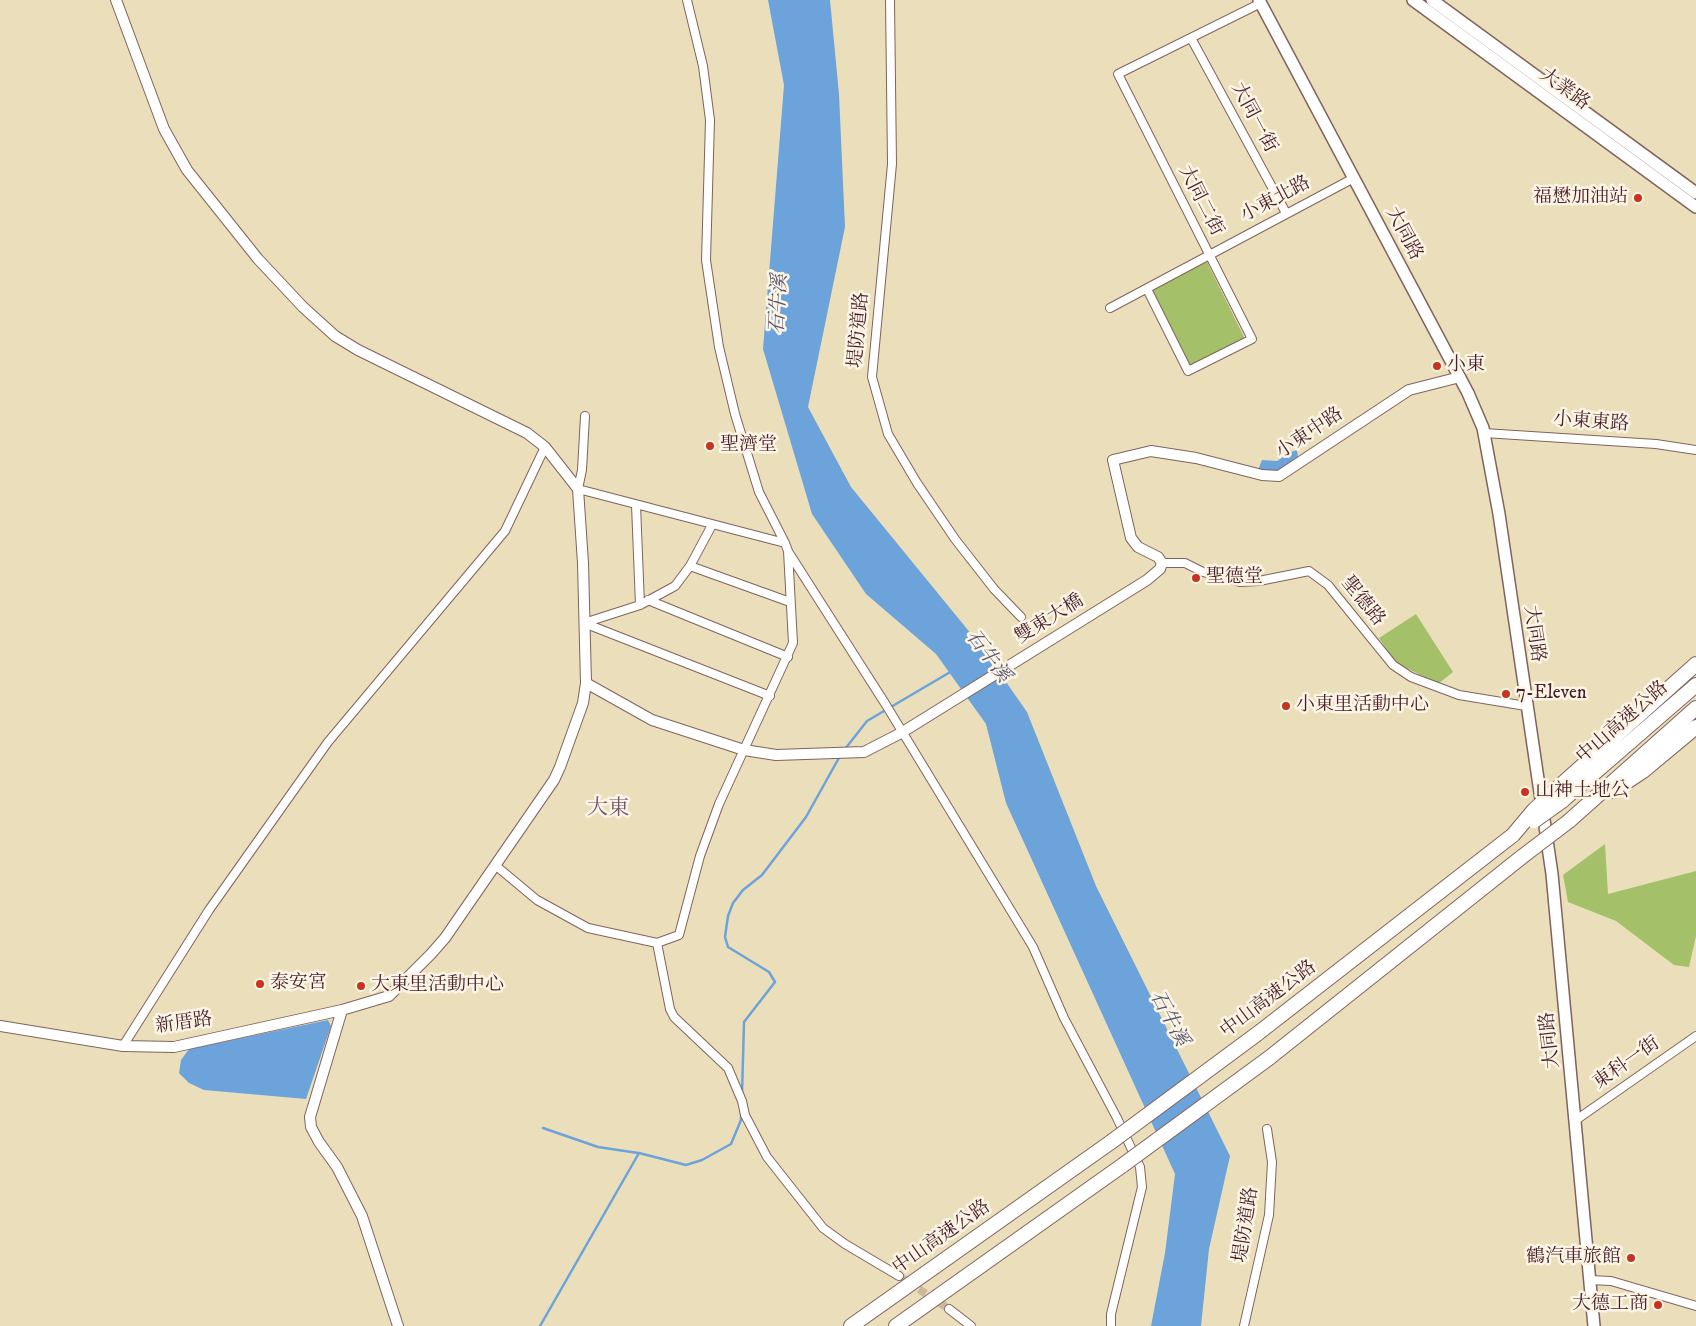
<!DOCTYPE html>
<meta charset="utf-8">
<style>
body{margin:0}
canvas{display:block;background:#ebdfbb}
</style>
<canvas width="1696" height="1326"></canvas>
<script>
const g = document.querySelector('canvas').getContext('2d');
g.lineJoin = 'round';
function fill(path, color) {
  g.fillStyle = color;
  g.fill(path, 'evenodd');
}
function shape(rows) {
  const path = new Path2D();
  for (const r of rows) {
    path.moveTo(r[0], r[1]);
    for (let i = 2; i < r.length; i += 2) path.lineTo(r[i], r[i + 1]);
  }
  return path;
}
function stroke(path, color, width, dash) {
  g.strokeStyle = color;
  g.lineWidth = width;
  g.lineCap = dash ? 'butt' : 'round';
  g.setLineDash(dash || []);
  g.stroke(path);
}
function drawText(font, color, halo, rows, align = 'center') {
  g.font = font + ' "IM FELL DW Pica","Noto Serif TC",serif';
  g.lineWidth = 5;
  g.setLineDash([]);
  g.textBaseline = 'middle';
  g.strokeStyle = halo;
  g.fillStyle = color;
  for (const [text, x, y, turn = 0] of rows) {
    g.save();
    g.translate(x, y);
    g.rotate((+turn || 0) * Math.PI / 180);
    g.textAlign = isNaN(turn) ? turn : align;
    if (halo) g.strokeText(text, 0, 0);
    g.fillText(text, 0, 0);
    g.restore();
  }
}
fill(shape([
 [1207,262,1245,339,1189,366,1152,289],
 [1416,614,1453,672,1438,684,1395,662,1379,638],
 [1605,844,1608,894,1696,871,1696,936,1689,967,1674,965,1616,921,1568,902,1563,875]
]), '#a4c068');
fill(shape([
 [768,0,830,0,839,94,845,227,808,407,851,487,981,646,1027,712,1096,886,1230,1156,1209,1249,1201,1326,1151,1326,1165,1253,1175,1174,1006,803,986,724,936,654,866,594,812,514,763,349,784,85],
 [1297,450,1298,457,1279,470,1258,470,1262,460,1277,461,1290,452],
 [328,1020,331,1026,306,1099,204,1090,189,1083,179,1073,181,1060,189,1049]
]), '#6ca3da');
stroke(shape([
 [845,749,867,721,952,671],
 [742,1095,744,1022,775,982,769,972,728,947,725,937,728,916,733,903,743,890,762,875,806,817,840,756],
 [543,1128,598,1147,638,1153],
 [540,1326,639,1153,686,1165,702,1160,731,1144,741,1120,741,1113]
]), '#6ca3da', 2.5);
stroke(shape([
 [899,1276,949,1309]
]), '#cbb99e', 8, [8, 4]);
const minor = shape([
 [687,0,703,66,710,120,706,260,719,347,735,414,759,492,785,543],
 [890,0,892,164,872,377,888,434,917,483,955,539,994,589,1021,617],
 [1191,38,1286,213],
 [1147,289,1188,371,1252,339,1118,74,1261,3],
 [1110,308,1352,179],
 [1484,433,1656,444,1696,450],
 [636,505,640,605],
 [789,553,886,705,1033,947,1064,1018,1117,1118,1140,1167,1142,1187,1111,1314,1111,1326],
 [1162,563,1185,563,1203,572,1240,582,1259,581,1309,571,1328,585,1393,665,1411,677,1459,695,1526,706],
 [690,566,790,602],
 [648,600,788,657],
 [584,623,770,696],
 [584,623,640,605,675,586,690,566,712,525],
 [495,865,537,900,588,928,657,943,679,935,700,856,719,804,793,643,788,551,785,543,578,489,582,470,585,416],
 [657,943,670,1009,674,1017,728,1068,742,1101,745,1115,767,1157,823,1228,845,1244,899,1276],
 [123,1046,209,910,301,780,328,742,505,531,545,447],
 [1576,1120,1696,1036],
 [1589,1280,1611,1281,1696,1306],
 [949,1309,971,1326],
 [1244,1326,1269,1215,1272,1162,1267,1129]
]);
const tertiary = shape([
 [116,0,164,129,187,170,258,259,303,307,335,336,358,350,527,433,545,447,578,489,583,563,586,683,583,703,560,767,554,780,445,938,431,954,389,996,342,1010,310,1117,311,1127,319,1142,337,1167,362,1216,398,1326],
 [586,683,652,720,744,750,776,755,864,752,901,733,1147,580,1160,569,1162,563,1158,557,1138,547,1131,538,1113,460,1151,451,1196,458,1262,475,1279,476,1409,390,1460,377],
 [0,1026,123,1046,174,1047,342,1010]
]);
const secondary = shape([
 [1259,0,1468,393,1483,428,1499,514,1552,874,1594,1326],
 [1413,0,1696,207],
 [1432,0,1696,193]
]);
const motorway = shape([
 [1562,784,1696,664],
 [1613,791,1643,771,1696,727],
 [1562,801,1696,685],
 [1569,821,1696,708],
 [1257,1034,1513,835],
 [1269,1058,1523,856],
 [851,1326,1111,1142],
 [896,1326,1123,1165]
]);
stroke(minor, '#82625d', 10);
stroke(tertiary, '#82625d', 12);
stroke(secondary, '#82625d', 14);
stroke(motorway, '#82625d', 16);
stroke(minor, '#fff', 8);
stroke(tertiary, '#fff', 10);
stroke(secondary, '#fff', 11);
stroke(motorway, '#fff', 14);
const motorwayBridge = shape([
 [1534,821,1562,801],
 [1513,835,1534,810,1562,784],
 [1523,856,1569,821],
 [1111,1142,1257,1034],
 [1123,1165,1269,1058]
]);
stroke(motorwayBridge, '#82625d', 16, []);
stroke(motorwayBridge, '#fff', 14);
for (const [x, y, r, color] of [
 [1638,198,5,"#c8321e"],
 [1437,366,5,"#c8321e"],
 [710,446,5,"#c8321e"],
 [1196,578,5,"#c8321e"],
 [1506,694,5,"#c8321e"],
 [1286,706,5,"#c8321e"],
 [1525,792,5,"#c8321e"],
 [260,984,5,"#c8321e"],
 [361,986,5,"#c8321e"],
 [1631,1258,5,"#c8321e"],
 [1658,1305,5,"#c8321e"]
]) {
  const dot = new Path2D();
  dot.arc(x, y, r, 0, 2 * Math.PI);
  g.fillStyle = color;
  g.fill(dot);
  stroke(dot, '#fcf5e5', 2);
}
drawText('19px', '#4a1f2b', '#fcf5e5', [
 ["大業路",1564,90,36],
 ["大同一街",1253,118,62],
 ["小東北路",1276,200,-28],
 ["大同二街",1200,201,63],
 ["大同路",1403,234,62],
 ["堤防道路",860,330,-85],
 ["小東東路",1591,423,4],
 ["小東中路",1310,434,-34],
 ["聖德路",1362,602,51],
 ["雙東大橋",1050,620,-32],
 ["大同路",1533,634,82],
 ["中山高速公路",1623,723,-41],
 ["中山高速公路",1269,1000,-37],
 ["新厝路",184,1024,-8],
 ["大同路",1551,1040,-96],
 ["東科一街",1627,1064,-35],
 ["堤防道路",1247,1225,-81],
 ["中山高速公路",942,1238,-35]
]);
drawText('19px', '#4a1f2b', '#fcf5e5', [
 ["福懋加油站",1628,198,"right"],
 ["小東",1447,366],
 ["聖濟堂",720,446],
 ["聖德堂",1206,578],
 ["7-Eleven",1516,694],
 ["小東里活動中心",1296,706],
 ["山神土地公",1535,792],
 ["泰安宮",270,984],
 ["大東里活動中心",371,986],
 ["鶴汽車旅館",1621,1258,"right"],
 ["大德工商",1648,1305,"right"]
], 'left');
drawText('italic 20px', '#585471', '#fcf5e5', [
 ["石牛溪",780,304,-87],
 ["石牛溪",987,657,53],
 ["石牛溪",1168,1019,62]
]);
drawText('21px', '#765572', '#fcf5e5', [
 ["大東",608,810]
]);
</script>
